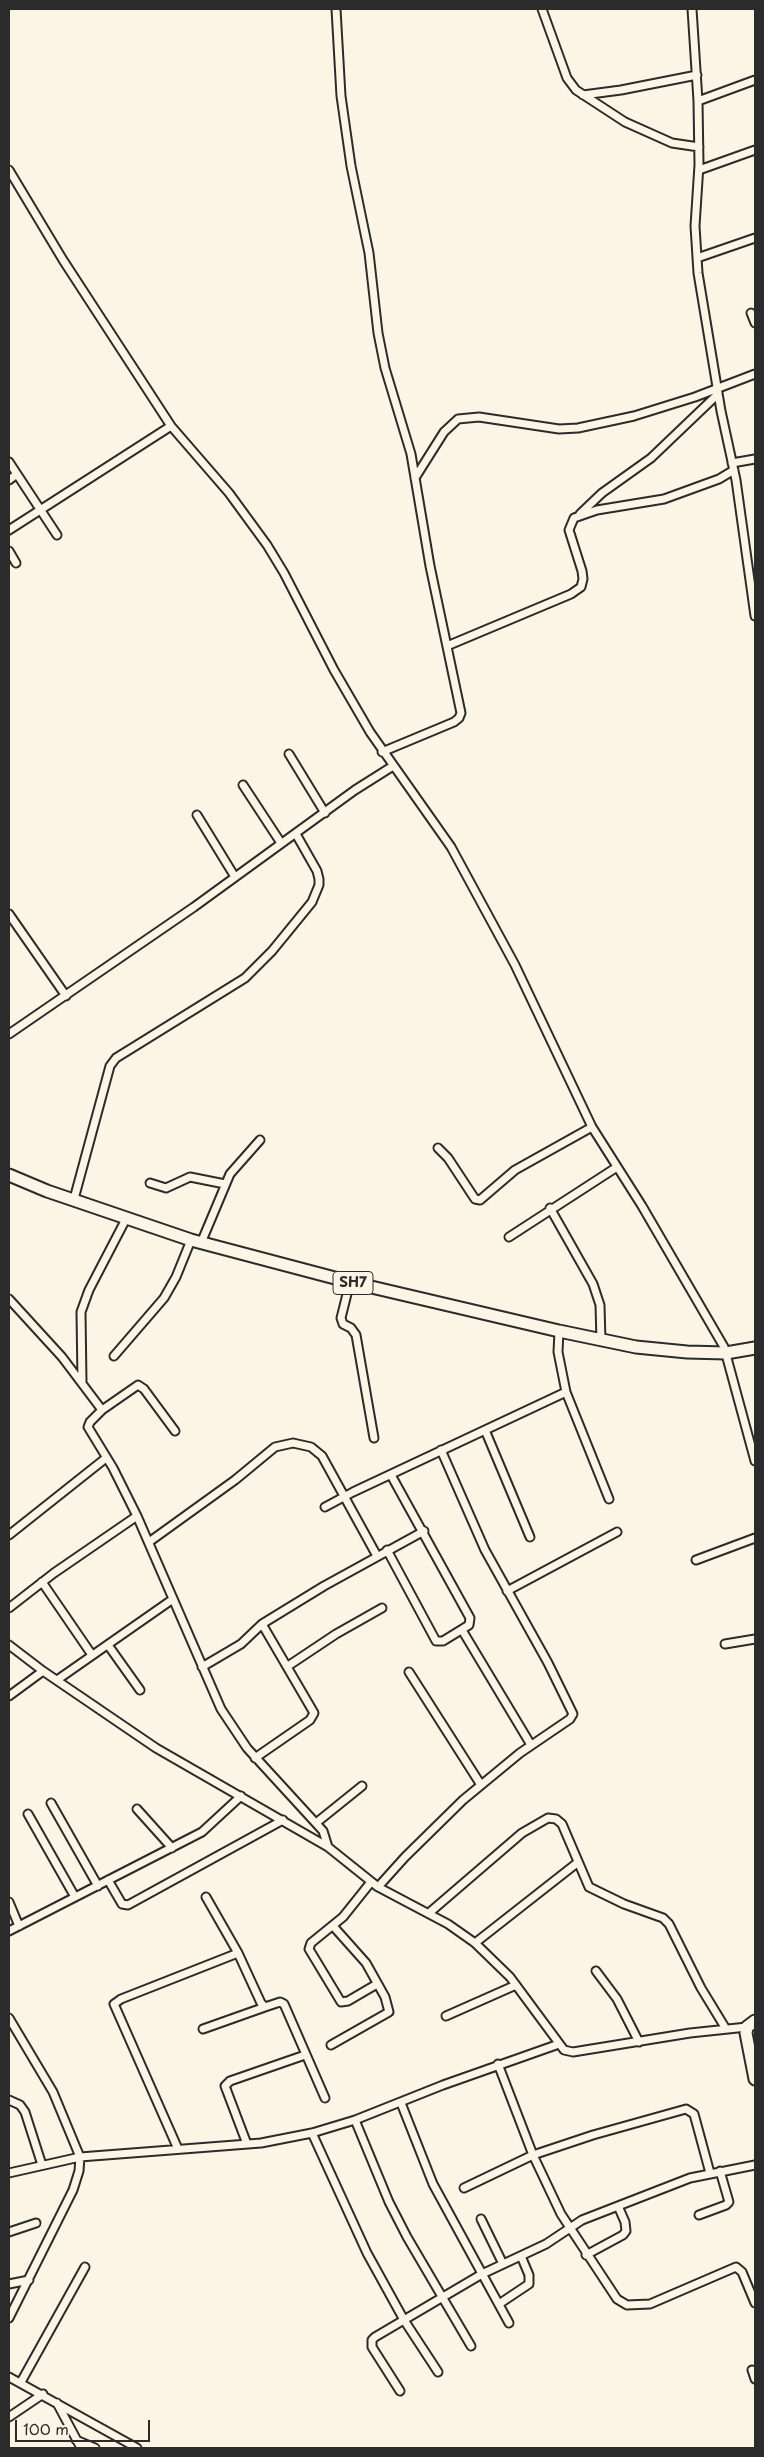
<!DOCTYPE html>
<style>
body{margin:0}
#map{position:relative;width:764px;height:2457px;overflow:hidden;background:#fcf5e5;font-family:"Playpen Sans",sans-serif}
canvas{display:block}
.frame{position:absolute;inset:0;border:10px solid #2b2b2b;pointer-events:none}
.scale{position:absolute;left:15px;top:2420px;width:135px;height:22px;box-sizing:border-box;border:2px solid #2b2b2b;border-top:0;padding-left:6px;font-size:15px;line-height:18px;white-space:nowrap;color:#2b2b2b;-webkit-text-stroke:4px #fcf5e5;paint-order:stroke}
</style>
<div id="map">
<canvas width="764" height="2457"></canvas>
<div class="frame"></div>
<div class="scale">100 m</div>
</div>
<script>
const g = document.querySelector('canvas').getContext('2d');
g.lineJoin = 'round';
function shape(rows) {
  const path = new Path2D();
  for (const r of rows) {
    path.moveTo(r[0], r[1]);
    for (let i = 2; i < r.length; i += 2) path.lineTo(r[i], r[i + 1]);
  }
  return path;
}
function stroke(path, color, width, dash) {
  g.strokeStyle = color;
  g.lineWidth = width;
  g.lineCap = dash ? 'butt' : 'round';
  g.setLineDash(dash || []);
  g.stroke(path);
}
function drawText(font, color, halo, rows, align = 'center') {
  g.font = font + ' "Playpen Sans",sans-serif';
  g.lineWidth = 4;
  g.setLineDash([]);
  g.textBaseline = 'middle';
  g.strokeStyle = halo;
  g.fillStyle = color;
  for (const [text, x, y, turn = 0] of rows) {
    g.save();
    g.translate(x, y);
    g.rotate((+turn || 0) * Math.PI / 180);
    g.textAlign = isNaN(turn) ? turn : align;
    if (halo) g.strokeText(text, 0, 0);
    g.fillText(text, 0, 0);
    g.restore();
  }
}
const minor = shape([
 [336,9,341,96,351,166,369,253,378,333,385,368,411,454,430,566,461,713,459,718,454,722,382,752],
 [542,9,567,78,576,90,625,122,672,143,699,147],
 [692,9,698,101,699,165,695,226,698,273,721,411,736,480,755,616],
 [583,95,621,90,697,75],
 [698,101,755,80],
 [9,170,63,260,171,426,229,493,267,545,284,573,334,670,370,732,451,847,515,965,592,1127,642,1206,724,1347,755,1461],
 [699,170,755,150],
 [697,258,755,238],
 [751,313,755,323],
 [9,462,57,535],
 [732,463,755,459],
 [415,478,444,432,458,419,479,417,559,429,578,428,634,416,695,397,755,374],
 [9,480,17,474],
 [580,514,602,493,651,458,718,394],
 [9,530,171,426],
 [9,551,16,563],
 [447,646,571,594,581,587,583,579,582,571,569,530,574,518,597,510,664,499,719,479,734,470],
 [289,754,325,813],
 [243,785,281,843],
 [197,815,235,877],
 [9,914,66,996],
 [9,1034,194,907,355,790,393,766],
 [438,1148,448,1158,475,1199,480,1200,515,1170,592,1127],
 [150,1183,166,1188,190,1177,225,1184],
 [74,1199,110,1066,116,1058,245,978,272,951,312,902,319,885,319,879,317,871,296,834],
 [550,1208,593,1284,600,1305,601,1341],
 [509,1237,617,1167],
 [201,1243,230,1174,260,1140],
 [350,1282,341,1318,343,1324,351,1328,356,1335,374,1438],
 [9,1299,62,1357,102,1410],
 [559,1331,558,1352,566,1392,609,1499],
 [114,1356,164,1298,176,1277,191,1240],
 [82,1382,81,1312,89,1290,127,1217],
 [485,1430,530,1537],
 [175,1431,144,1389,138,1385,102,1410,90,1422,88,1427,113,1468,137,1516,221,1709,247,1748,323,1831,328,1847],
 [325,1507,353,1492,566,1392],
 [9,1535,106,1458],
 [149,1542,235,1480,275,1447,293,1443,311,1447,322,1456,377,1556],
 [387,1550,436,1641,443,1641,469,1625,470,1618,391,1475],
 [696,1560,755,1538],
 [42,1582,92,1655],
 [507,1591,617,1532],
 [9,1608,54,1573,137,1516],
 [462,1630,531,1745],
 [725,1644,755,1639],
 [9,1645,43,1671,156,1748,328,1847,378,1887,448,1924,475,1943,510,1977,564,2050,573,2052,690,2033,747,2027],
 [108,1645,140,1690],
 [288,1666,336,1634,382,1608],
 [202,1667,241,1644,262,1624,324,1586,424,1531],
 [409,1672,481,1785],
 [57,1680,173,1599],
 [9,1696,43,1671],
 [255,1758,310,1720,314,1713,262,1624],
 [51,1803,98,1886],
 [137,1809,172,1848],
 [28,1814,75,1897],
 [316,1823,362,1786],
 [108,1880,122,1904,128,1905,283,1820],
 [371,1882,343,1917,311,1943,309,1949,341,2002,348,2001,377,1984],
 [378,1887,405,1857,463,1800,520,1753,570,1719,573,1714,548,1663,485,1550,441,1450],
 [206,1897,238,1953,261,2003,265,2007,280,2002,284,2004,325,2098],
 [9,1902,19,1926],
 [429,1913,522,1833,548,1818,556,1819,562,1824,589,1887,624,1904,663,1918,669,1924,701,1988,726,2029],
 [9,1931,202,1832,241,1796],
 [475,1943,577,1863],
 [596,1971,617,1999,639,2042],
 [446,2016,516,1985],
 [9,2018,53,2092,80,2157,79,2171,73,2190,9,2318],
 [203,2029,265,2007],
 [331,2045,389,2012,385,1997,366,1963,333,1926],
 [498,2064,533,2155,561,2214,617,2299,627,2305,650,2304,736,2267,742,2272,755,2303],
 [9,2100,20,2105,25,2112,42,2165],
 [401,2103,433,2184,509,2323],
 [355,2120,389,2202,407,2237,471,2346],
 [312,2133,367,2253,404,2320,438,2372],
 [247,2144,225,2086,230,2081,305,2055],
 [178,2149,114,2004,121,1999,238,1953],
 [9,2173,80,2157,261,2143,312,2133,355,2120,443,2085,559,2044],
 [464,2188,533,2155,593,2135,686,2109,694,2114,710,2173],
 [699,2215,726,2205,729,2202,720,2171],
 [481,2219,503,2264],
 [9,2232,36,2223],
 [586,2255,623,2235,626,2231,625,2222,618,2206],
 [9,2284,29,2280],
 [499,2304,529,2284,529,2275,521,2256],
 [752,2370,755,2379],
 [9,2377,137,2448],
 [21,2382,85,2267],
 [400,2391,372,2347,372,2340,375,2337,482,2274,546,2244,582,2220,690,2178,755,2165],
 [57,2403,81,2448],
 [9,2417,43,2394],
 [76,2440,95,2448]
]);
const primary = shape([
 [9,1175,47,1191,191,1240,350,1282,559,1331,636,1347,687,1352,726,1353,755,1348],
 [755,2021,747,2027,746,2033,755,2079]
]);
stroke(minor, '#2b2b2b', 11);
stroke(primary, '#2b2b2b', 15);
stroke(minor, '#fcf5e5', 7);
stroke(primary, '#fcf5e5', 11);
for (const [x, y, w] of [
 [353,1283,40]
]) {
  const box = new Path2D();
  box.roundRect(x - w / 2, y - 11.5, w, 23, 4);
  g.fillStyle = '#fcf5e5';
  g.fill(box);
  stroke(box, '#2b2b2b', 1);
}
drawText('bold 14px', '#2b2b2b', null, [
 ["SH7",353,1283]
]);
</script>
